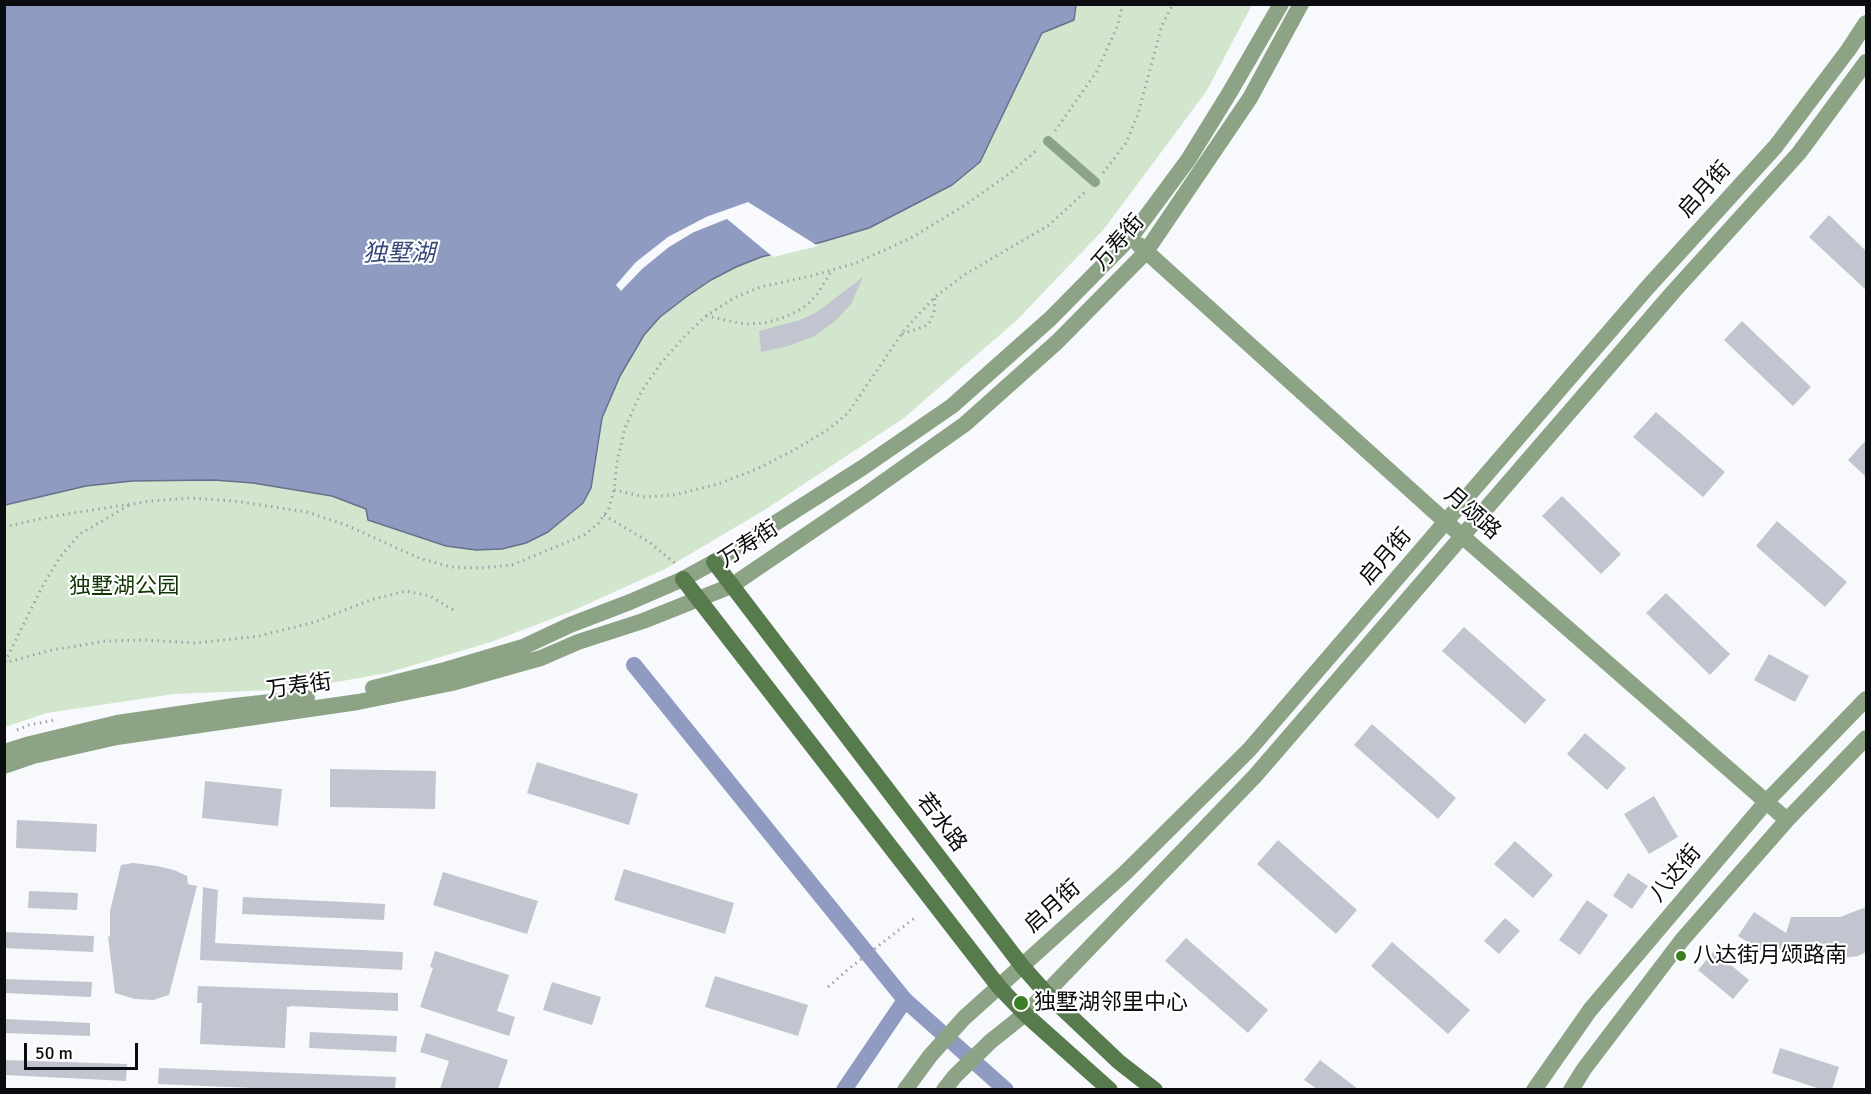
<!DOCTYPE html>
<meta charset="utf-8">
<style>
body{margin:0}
#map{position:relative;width:1871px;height:1094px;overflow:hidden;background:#f8f9fd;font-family:Signika,sans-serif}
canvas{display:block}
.frame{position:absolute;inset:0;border:6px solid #0b0c0f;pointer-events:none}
.scale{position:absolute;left:24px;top:1043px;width:114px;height:27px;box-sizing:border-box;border:3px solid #0b0c0f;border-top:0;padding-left:8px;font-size:18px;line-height:21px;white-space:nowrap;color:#0b0c0f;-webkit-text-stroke:4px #fff;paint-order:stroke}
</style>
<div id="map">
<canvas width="1871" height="1094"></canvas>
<div class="frame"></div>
<div class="scale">50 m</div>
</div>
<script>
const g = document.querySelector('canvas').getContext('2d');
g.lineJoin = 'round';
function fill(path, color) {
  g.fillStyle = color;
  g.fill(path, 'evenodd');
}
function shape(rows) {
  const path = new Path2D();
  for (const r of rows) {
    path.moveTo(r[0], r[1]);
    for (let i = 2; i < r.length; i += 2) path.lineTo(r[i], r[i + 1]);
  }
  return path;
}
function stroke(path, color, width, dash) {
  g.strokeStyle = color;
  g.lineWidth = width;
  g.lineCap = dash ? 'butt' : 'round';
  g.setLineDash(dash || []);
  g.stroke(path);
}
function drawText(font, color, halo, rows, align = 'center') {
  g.font = font + ' Signika,"Noto Sans SC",sans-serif';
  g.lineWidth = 4.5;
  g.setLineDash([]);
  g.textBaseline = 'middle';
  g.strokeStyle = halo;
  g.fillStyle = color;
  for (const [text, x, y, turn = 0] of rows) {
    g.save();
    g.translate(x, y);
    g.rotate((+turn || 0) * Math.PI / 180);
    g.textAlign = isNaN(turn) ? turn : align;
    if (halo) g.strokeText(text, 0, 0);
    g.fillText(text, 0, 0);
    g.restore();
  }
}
fill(shape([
 [1076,5,1252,5,1206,92,1104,229,1017,320,904,418,766,509,665,569,570,612,491,642,387,673,298,689,174,694,47,713,5,727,5,495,119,473,591,488,602,418,610,396,631,355,644,335,660,317,686,297,711,280,736,267,761,257,822,242,869,228,952,185,980,162,1042,33,1074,20]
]), '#d2e6cd');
const water = shape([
 [4,5,1076,5,1074,20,1042,33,980,162,952,185,869,228,822,242,761,257,736,267,711,280,686,297,660,317,644,335,620,376,602,418,591,488,583,503,548,532,526,543,502,549,476,550,446,546,368,520,366,509,332,496,253,483,214,480,132,481,86,486,5,505,4,5]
]);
fill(water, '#8f9bc1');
stroke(water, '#67708c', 1.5);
fill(shape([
 [748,202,818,246,773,257,727,219,694,232,669,247,642,269,621,291,616,285,636,262,668,237,706,217]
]), '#f8f9fd');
stroke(shape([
 [634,665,905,1000,1006,1090],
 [844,1090,905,1000]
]), '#8f9bc1', 16);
fill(shape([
 [1829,215,1866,251,1866,290,1809,237],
 [863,277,851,304,836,320,815,336,788,346,761,352,759,331,800,320,817,312],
 [1742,321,1811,387,1793,406,1724,340],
 [1656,412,1725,472,1703,497,1633,437],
 [1866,440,1866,477,1848,460],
 [1562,496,1621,554,1601,574,1542,516],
 [1777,521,1847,582,1825,607,1756,546],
 [1666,593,1730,654,1710,675,1646,613],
 [1464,627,1546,700,1525,724,1442,651],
 [1769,654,1809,676,1795,702,1754,680],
 [1372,724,1456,798,1438,819,1354,745],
 [1585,733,1626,768,1607,790,1567,754],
 [537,762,638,794,629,825,527,793],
 [330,769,436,771,435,809,330,807],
 [205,781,282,789,278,826,202,818],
 [1654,796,1678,837,1649,854,1624,814],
 [17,820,97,824,96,852,16,848],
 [1278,840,1357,910,1336,934,1257,864],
 [1515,841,1553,875,1533,898,1494,864],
 [133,863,157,866,174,870,187,876,188,884,197,886,169,995,153,1000,135,999,115,993,108,936,110,937,110,911,121,865],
 [624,869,734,903,725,934,614,900],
 [443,872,538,901,527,934,433,905],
 [1628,873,1648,886,1632,909,1613,896],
 [203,887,218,890,215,943,403,952,402,970,200,960],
 [29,891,78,893,77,910,28,908],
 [243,897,385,904,384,920,242,914],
 [1587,900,1608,915,1580,955,1559,940],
 [1866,907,1866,952,1858,956,1829,960,1829,953,1796,952,1769,946,1765,953,1738,936,1754,912,1786,933,1791,917,1840,917],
 [1505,918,1520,931,1499,954,1484,941],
 [4,932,94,936,93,952,4,948],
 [1186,938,1268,1010,1248,1033,1165,961],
 [1392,942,1470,1010,1448,1034,1371,966],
 [435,951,509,975,497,1011,515,1017,509,1036,420,1007,433,968,430,967],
 [1714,951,1749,980,1733,999,1698,970],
 [715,976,808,1005,798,1036,705,1007],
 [4,979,92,982,91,997,4,993],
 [552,982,601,997,592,1025,543,1010],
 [198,986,398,993,398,1011,290,1006,290,1007,287,1007,285,1048,200,1044,202,1003,197,1003],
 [4,1019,90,1023,90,1036,4,1033],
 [310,1032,397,1036,396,1052,309,1048],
 [426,1033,508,1060,498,1089,440,1089,449,1061,420,1052],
 [1780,1048,1839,1067,1832,1089,1820,1089,1772,1073],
 [4,1060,127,1064,126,1081,4,1075],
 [1320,1060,1358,1089,1317,1089,1304,1080],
 [159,1068,396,1077,395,1089,276,1089,158,1084]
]), '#c2c5cf');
stroke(shape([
 [1055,131,1097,71,1117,27,1123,4],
 [1103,173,1126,143,1138,114,1162,25,1173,4],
 [706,316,744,324,764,323,782,318,798,311,808,304,818,293,832,270],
 [902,334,923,327,929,324,934,313,935,297],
 [614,490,645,497,674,495,718,484,757,469,796,449,829,429,848,413,905,329,935,297,964,275,1049,225,1086,191],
 [604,515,649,542,677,565],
 [4,527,54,516,150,501,190,498,234,501,307,512,346,525,419,558,451,567,480,568,512,565,584,535,598,524,609,508,614,490,617,462,625,428,641,392,661,363,685,336,706,316,734,298,760,287,811,276,856,263,911,238,962,207,1009,174,1038,149],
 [5,662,41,589,60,557,80,534,131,504],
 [4,663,52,650,107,641,145,640,196,643,259,636,315,622,370,600,406,591,430,596,455,611],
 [17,730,29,725,55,720],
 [828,987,846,971,917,916]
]), '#a2a3a7', 3, [1.5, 4.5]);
stroke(shape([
 [1048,141,1095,182]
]), '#8ca485', 10);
stroke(shape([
 [1139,245,1446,522,1787,820],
 [373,688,445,670,523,647,570,625,630,602,683,579,714,562,862,468,952,406,1050,319,1131,237,1188,160,1230,92,1281,4],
 [4,752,26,745,117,723,234,706,307,698],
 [4,766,33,756,117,737,358,702,452,683,541,658,578,642,643,621,731,586,865,495,965,424,1057,342,1145,253,1250,98,1301,4],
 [905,1090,930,1056,964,1018,1125,873,1249,750,1647,288,1776,146,1849,49,1866,23],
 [944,1090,955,1076,991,1041,1025,1014,1046,993,1255,776,1674,291,1799,153,1866,62],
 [1534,1090,1590,1010,1766,802,1866,699],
 [1571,1090,1584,1069,1682,940,1787,820,1866,738]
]), '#8ca485', 16);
stroke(shape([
 [714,562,1022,966,1046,993,1119,1062,1155,1090],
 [683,579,999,987,1025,1014,1110,1090]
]), '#577b4d', 16);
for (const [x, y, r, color] of [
 [1681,956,6,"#3a7f23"],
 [1021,1003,8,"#3a7f23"]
]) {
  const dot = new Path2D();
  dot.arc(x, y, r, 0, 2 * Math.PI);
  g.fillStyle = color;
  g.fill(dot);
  stroke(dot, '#fff', 2);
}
drawText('22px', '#0b0c0f', '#fff', [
 ["启月街",1705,190,-48],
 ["万寿街",1119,243,-49],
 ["月颂路",1472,514,41],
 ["万寿街",749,545,-33],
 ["启月街",1386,557,-49],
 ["万寿街",299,687,-8],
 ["若水路",941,823,53],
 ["八达街",1676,874,-50],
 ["启月街",1053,907,-42]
]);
drawText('22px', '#113604', '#fff', [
 ["独墅湖公园",124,587]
]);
drawText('22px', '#0b0c0f', '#fff', [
 ["八达街月颂路南",1693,956],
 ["独墅湖邻里中心",1034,1003]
], 'left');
drawText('italic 24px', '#3b497c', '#fff', [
 ["独墅湖",399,255]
]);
</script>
